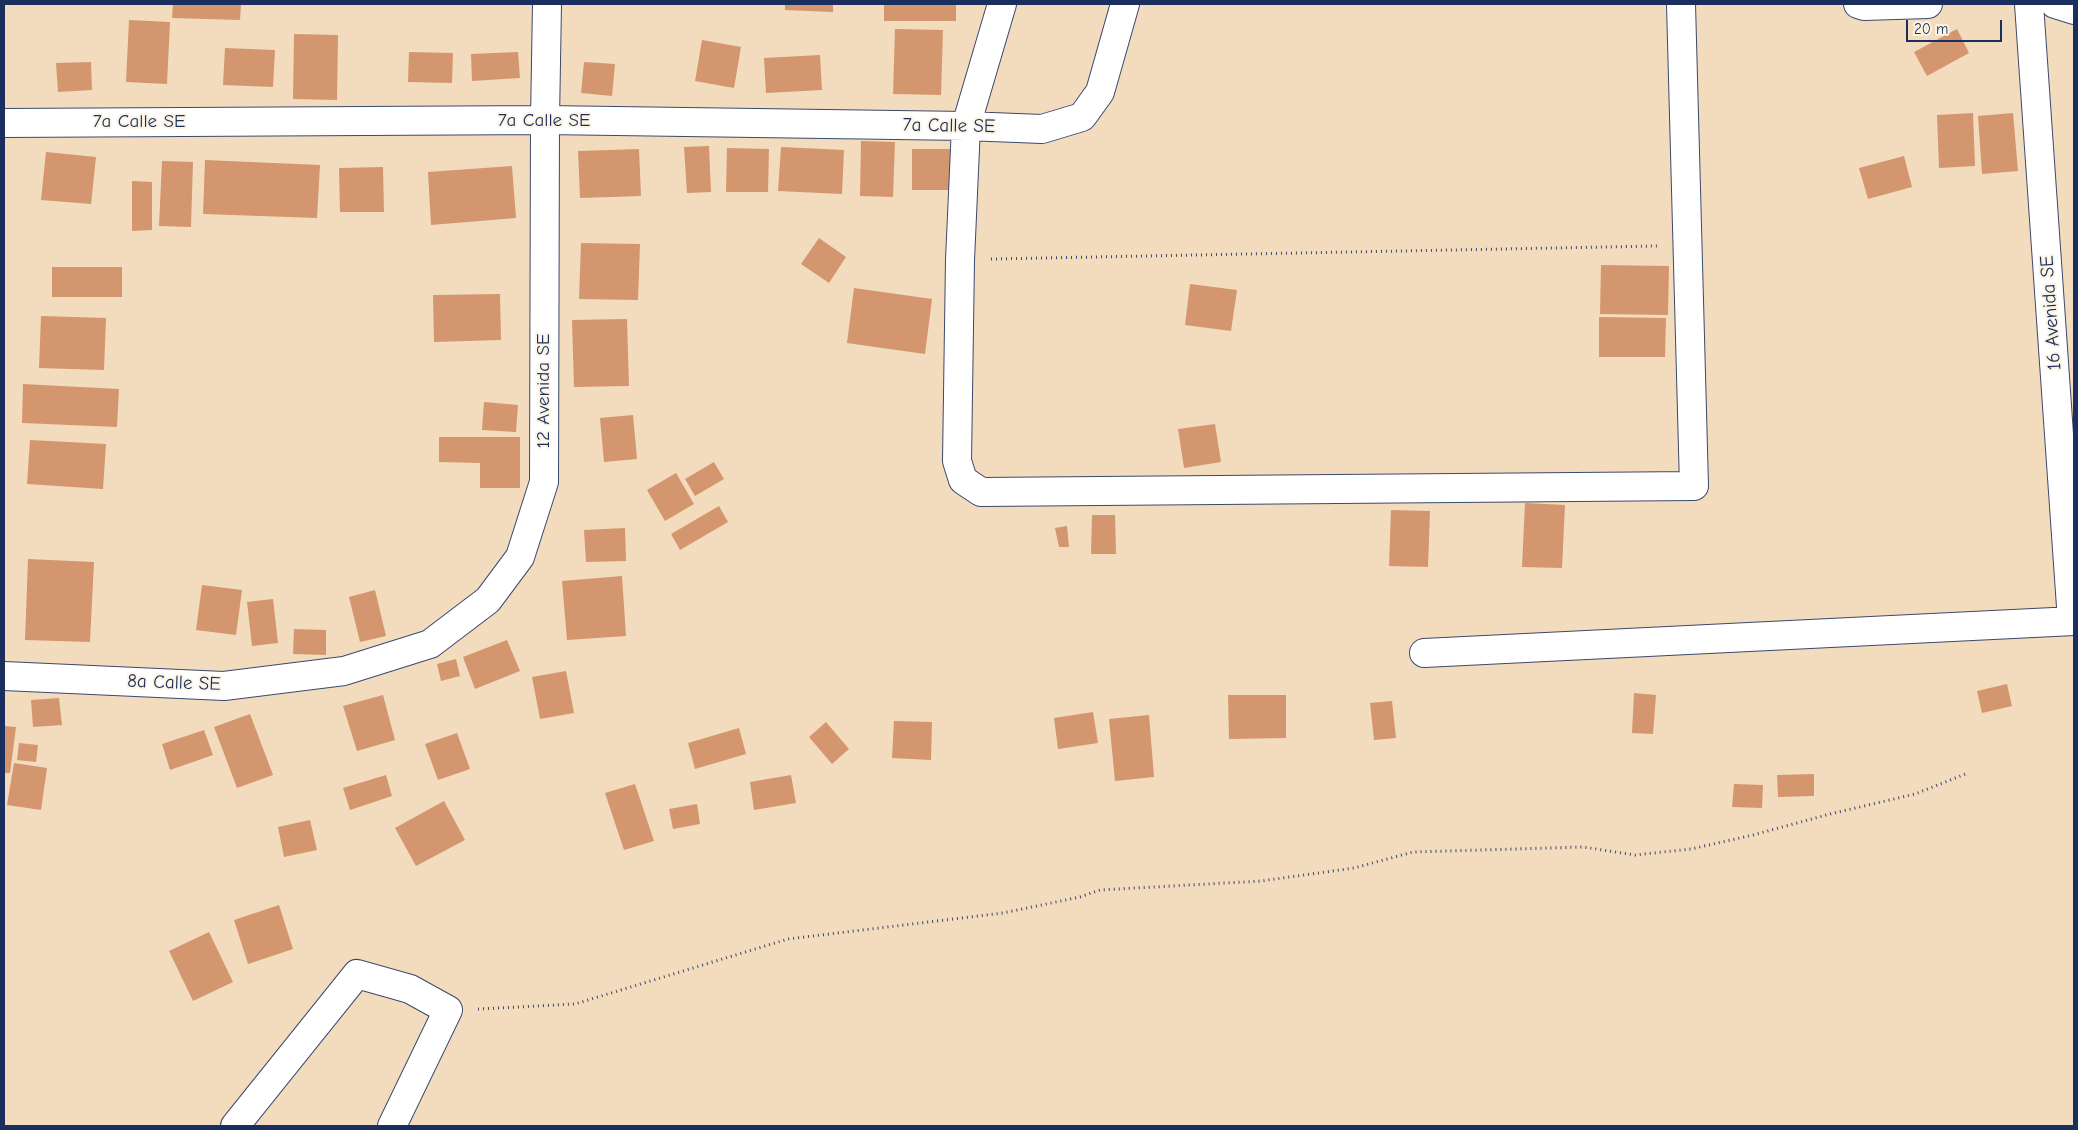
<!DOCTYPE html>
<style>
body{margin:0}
#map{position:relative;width:2078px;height:1130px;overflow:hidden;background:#f2dcbd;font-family:"Comic Neue",sans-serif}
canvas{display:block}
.frame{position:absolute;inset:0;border:5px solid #1b2f5e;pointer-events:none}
.scale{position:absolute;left:1906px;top:20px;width:96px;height:22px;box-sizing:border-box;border:2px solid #1b2f5e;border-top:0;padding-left:6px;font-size:15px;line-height:18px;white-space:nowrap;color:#1b2f5e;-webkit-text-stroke:4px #fcf5e5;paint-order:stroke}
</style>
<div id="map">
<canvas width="2078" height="1130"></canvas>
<div class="frame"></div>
<div class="scale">20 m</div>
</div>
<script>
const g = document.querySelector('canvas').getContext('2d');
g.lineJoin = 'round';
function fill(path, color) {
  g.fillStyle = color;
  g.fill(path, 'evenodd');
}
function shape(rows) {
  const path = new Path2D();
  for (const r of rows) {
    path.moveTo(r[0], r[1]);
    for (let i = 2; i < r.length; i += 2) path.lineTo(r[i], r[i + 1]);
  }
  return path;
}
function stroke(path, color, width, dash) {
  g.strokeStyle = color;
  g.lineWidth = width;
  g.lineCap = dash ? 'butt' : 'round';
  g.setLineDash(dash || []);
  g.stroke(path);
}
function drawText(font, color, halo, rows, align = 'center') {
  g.font = font + ' "Comic Neue",sans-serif';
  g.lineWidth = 4;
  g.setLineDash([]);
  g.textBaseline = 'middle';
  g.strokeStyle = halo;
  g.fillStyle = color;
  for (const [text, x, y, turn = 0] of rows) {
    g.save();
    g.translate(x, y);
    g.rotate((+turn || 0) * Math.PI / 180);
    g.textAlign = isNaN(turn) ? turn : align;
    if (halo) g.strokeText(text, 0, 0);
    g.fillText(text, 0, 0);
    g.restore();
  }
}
fill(shape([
 [173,4,241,4,240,20,172,18],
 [785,4,833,4,833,12,785,10],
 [884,4,956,4,956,21,884,21],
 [129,20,170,22,167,84,126,82],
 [895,29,943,30,941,95,893,94],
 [1957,29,1969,53,1927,76,1914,52],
 [294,34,338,35,337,100,293,99],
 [702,40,741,47,734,88,695,81],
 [225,48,275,50,273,87,223,85],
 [409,52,453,53,452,83,408,82],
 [518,52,520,78,472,81,471,54],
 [820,55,822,90,766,93,764,58],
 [91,62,92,90,58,92,56,63],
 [584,62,615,64,612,96,581,93],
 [1973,113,1975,166,1939,168,1937,115],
 [2013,113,2018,171,1982,174,1978,116],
 [861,141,895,142,893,197,860,196],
 [709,146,711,192,687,193,684,147],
 [781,147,844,150,842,194,778,191],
 [727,148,769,149,768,192,726,192],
 [639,149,641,196,580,198,578,151],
 [912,149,953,149,953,190,912,190],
 [46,152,96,157,91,204,41,200],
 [1904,156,1912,187,1868,199,1859,168],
 [205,160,320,165,317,218,203,214],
 [162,161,193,162,191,227,159,226],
 [512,166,516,218,431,225,428,172],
 [383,167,384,212,340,212,339,168],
 [132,181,152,182,152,230,132,231],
 [819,238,846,257,829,283,801,264],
 [581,243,640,244,638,300,579,299],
 [1601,265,1669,266,1668,315,1600,314],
 [52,267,122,267,122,297,52,297],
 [1190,284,1237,290,1231,331,1185,325],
 [854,288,932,299,925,354,847,343],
 [500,294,501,340,434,342,433,295],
 [41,316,106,318,104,370,39,368],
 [1599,317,1666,318,1665,357,1599,357],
 [627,319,629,386,574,387,572,320],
 [23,384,119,389,117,427,22,423],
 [484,402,518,405,516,432,482,430],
 [633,415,637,459,604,462,600,418],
 [1215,424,1221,462,1184,468,1178,429],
 [439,437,520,437,520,488,480,488,480,463,439,462],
 [30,440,106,444,103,489,27,484],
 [714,462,724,479,695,496,685,479],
 [676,473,694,504,665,521,647,490],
 [1525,503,1565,505,1562,568,1522,567],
 [719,506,728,522,680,550,671,534],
 [1391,510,1430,511,1428,567,1389,566],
 [1092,515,1115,515,1116,554,1091,554],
 [1067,526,1069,547,1059,547,1055,528],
 [625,528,626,561,586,562,584,530],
 [28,559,94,562,90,642,25,640],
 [622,576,626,636,567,640,562,581],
 [202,585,242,590,236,635,196,630],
 [375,590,386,636,360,642,349,597],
 [273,599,278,643,252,646,247,602],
 [294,629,326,630,326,655,293,654],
 [507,640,520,671,475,689,463,657],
 [456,659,460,676,441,681,437,664],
 [566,671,574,713,540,719,532,677],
 [2007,684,2012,706,1982,713,1977,691],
 [1634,693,1656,695,1653,734,1632,733],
 [383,695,395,740,357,751,343,706],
 [1228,695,1286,695,1286,738,1229,739],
 [59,698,62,725,33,727,31,700],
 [1392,701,1396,738,1374,740,1370,703],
 [1093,712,1098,743,1058,749,1054,718],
 [250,714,273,775,237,788,214,727],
 [1149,715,1154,777,1115,781,1109,719],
 [894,721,932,722,931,760,892,758],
 [826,722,849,749,832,764,809,737],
 [4,726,16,727,10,773,4,773],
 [739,728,746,754,695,769,688,743],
 [204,730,213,755,170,770,162,744],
 [457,733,470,769,438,780,425,744],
 [19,743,38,745,36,762,17,760],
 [14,763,47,768,41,810,7,805],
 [1814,774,1814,796,1778,797,1777,775],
 [386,775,392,796,350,810,343,788],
 [791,775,796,803,754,810,750,782],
 [635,784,654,841,624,850,605,793],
 [1734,784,1763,785,1762,808,1732,807],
 [444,801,465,840,416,866,395,828],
 [697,804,700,824,673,829,669,809],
 [310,820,317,850,284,857,278,827],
 [279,905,293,949,248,964,234,920],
 [209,932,233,982,193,1001,169,951]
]), '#d4966f');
const street = shape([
 [1002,4,966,126,960,260,957,461,963,480,981,492,1694,486,1681,4],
 [1858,4,1864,6,1928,4],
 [2029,4,2072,621],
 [2055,4,2074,10],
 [4,123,545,120,966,126,1042,129,1082,117,1100,92,1125,4],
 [1424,653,2074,621],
 [4,676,224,686,344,671,430,644,488,600,520,557,544,482,545,120,547,4],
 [235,1126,357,974,410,989,448,1010,392,1126]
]);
stroke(street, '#3b496c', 30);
stroke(shape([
 [991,259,1657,246],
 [478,1009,575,1004,788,939,1003,913,1080,897,1100,890,1261,881,1354,868,1413,852,1583,847,1635,855,1691,849,1753,835,1830,814,1915,794,1968,773]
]), '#3b496c', 3, [1, 4]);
stroke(street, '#fff', 28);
drawText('19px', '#1b2f5e', '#fcf5e5', [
 ["7a Calle SE",544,121],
 ["7a Calle SE",139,122],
 ["7a Calle SE",949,126,1],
 ["16 Avenida SE",2051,313,-94],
 ["12 Avenida SE",544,391,-90],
 ["8a Calle SE",174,683,2]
]);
</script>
